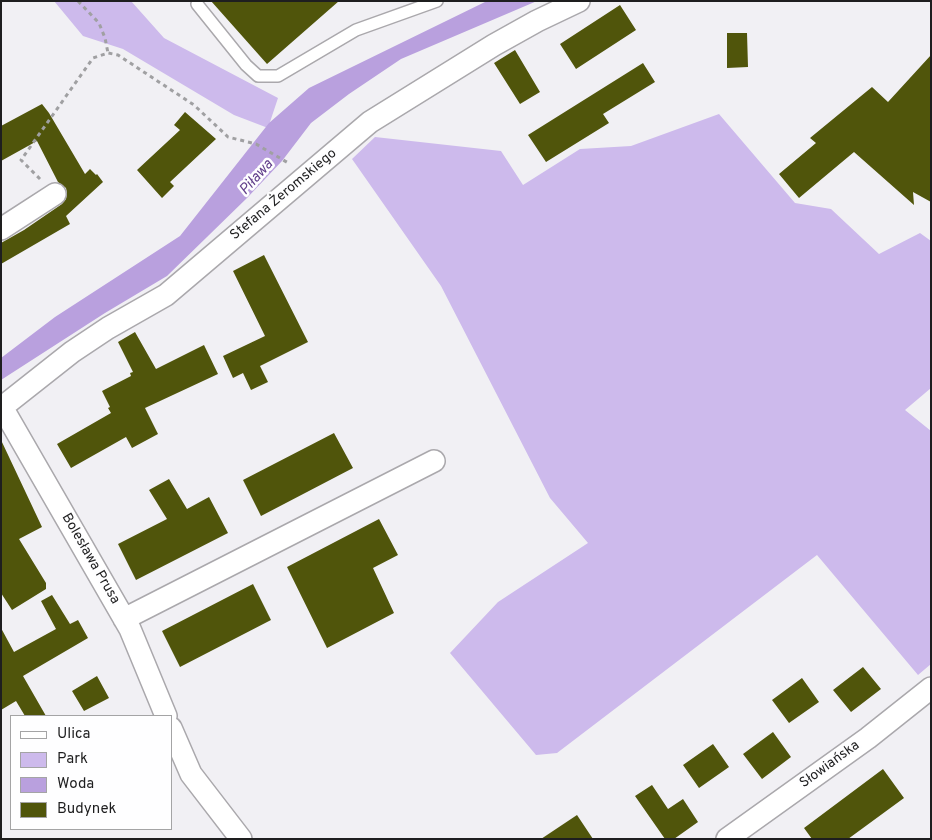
<!DOCTYPE html>
<meta charset="utf-8">
<style>
body{margin:0}
#map{position:relative;width:932px;height:840px;overflow:hidden;background:#f1f0f4;font-family:Overpass,sans-serif}
canvas{display:block}
.frame{position:absolute;inset:0;border:2px solid #1e1e1f;pointer-events:none}
.legend{position:absolute;left:10px;top:715px;width:162px;height:115px;box-sizing:border-box;background:#fefeff;border:1px solid #a4a4a5;margin:0;padding:6px 9px;list-style:none;font-size:15px;color:#1e1e1f}
.legend li{display:flex;align-items:center;gap:10px;height:25px}
.legend b{width:25px;border:1px solid #a4a4a5}
</style>
<div id="map">
<canvas width="932" height="840"></canvas>
<div class="frame"></div>
<ul class="legend">
<li><b style="height:6px;background:#fff"></b>Ulica</li>
<li><b style="height:14px;background:#cdbaec"></b>Park</li>
<li><b style="height:14px;background:#b9a0de"></b>Woda</li>
<li><b style="height:14px;background:#50550b"></b>Budynek</li>
</ul>
</div>
<script>
const g = document.querySelector('canvas').getContext('2d');
g.lineJoin = 'round';
function fill(path, color) {
  g.fillStyle = color;
  g.fill(path, 'evenodd');
}
function shape(rows) {
  const path = new Path2D();
  for (const r of rows) {
    path.moveTo(r[0], r[1]);
    for (let i = 2; i < r.length; i += 2) path.lineTo(r[i], r[i + 1]);
  }
  return path;
}
function stroke(path, color, width, dash) {
  g.strokeStyle = color;
  g.lineWidth = width;
  g.lineCap = dash ? 'butt' : 'round';
  g.setLineDash(dash || []);
  g.stroke(path);
}
function drawText(font, color, halo, rows, align = 'center') {
  g.font = font + ' Overpass,sans-serif';
  g.lineWidth = 5;
  g.setLineDash([]);
  g.textBaseline = 'middle';
  g.strokeStyle = halo;
  g.fillStyle = color;
  for (const [text, x, y, turn = 0] of rows) {
    g.save();
    g.translate(x, y);
    g.rotate((+turn || 0) * Math.PI / 180);
    g.textAlign = isNaN(turn) ? turn : align;
    if (halo) g.strokeText(text, 0, 0);
    g.fillText(text, 0, 0);
    g.restore();
  }
}
fill(shape([
 [54,1,131,1,164,38,278,98,268,128,234,115,123,49,83,36],
 [719,114,795,203,831,209,879,254,920,233,931,241,931,388,905,410,931,431,931,664,918,675,817,555,557,753,536,755,450,653,498,602,588,543,550,498,441,286,352,159,375,137,501,151,523,185,580,149,631,146]
]), '#cdbaec');
fill(shape([
 [487,1,537,1,401,59,349,94,311,123,282,161,247,198,167,276,105,313,1,380,1,358,55,317,180,236,269,123,309,88]
]), '#b9a0de');
fill(shape([
 [211,1,339,1,267,64],
 [620,5,636,30,576,69,560,44],
 [727,33,747,33,748,67,727,68],
 [515,50,540,92,520,104,494,63],
 [931,55,931,202,913,192,914,205,854,152,799,198,779,174,816,143,810,138,872,87,888,102],
 [643,63,655,82,603,114,609,123,546,162,528,135],
 [42,104,49,113,85,174,90,169,96,175,97,174,103,182,66,216,70,224,1,264,1,243,24,230,62,204,66,199,67,193,66,188,58,182,37,141,1,161,1,126],
 [185,112,216,139,170,182,174,186,162,198,137,170,180,130,174,125],
 [264,255,308,342,260,366,268,382,251,390,243,373,233,378,223,356,265,336,233,271],
 [135,332,156,369,204,345,218,374,145,408,158,434,132,448,126,437,71,468,57,444,111,413,108,408,110,407,102,391,131,376,130,373,133,372,118,342],
 [334,433,353,468,261,516,243,480],
 [1,440,42,527,19,539,46,583,46,589,12,610,1,593],
 [169,479,187,509,209,497,228,533,136,580,118,544,167,519,149,490],
 [379,519,398,555,373,568,394,613,327,648,287,567],
 [253,584,271,620,180,667,162,631],
 [52,595,70,624,78,620,88,638,23,676,46,716,25,716,16,701,1,710,1,628,14,652,56,629,41,601],
 [863,667,881,689,851,712,833,690],
 [97,676,109,698,84,711,72,691],
 [802,678,819,702,789,723,772,700],
 [773,732,791,757,762,779,743,754],
 [713,744,729,767,699,788,683,765],
 [883,769,904,798,848,839,812,839,804,828],
 [652,785,668,809,683,799,698,822,674,839,665,839,635,796],
 [577,815,593,839,541,839]
]), '#50550b');
const service = shape([
 [197,4,246,65,258,76,278,76,356,30,437,1]
]);
const minor = shape([
 [1,229,55,194],
 [2,407,130,629,166,716],
 [1,408,72,352,108,328,166,295,370,122,494,45,537,21,579,1],
 [124,619,434,461],
 [171,728,191,774,241,839],
 [727,839,868,738,931,688]
]);
stroke(service, '#aaa8ac', 14);
stroke(minor, '#aaa8ac', 24);
stroke(shape([
 [78,1,99,23,105,38,108,53],
 [40,179,21,160,93,58,108,53,118,55,194,105,228,137,256,144,290,164]
]), '#a0a0a2', 3, [4, 4]);
stroke(service, '#fff', 11);
stroke(minor, '#fff', 21);
drawText('14px', '#1e1e1f', '#fefeff', [
 ["Stefana Żeromskiego",284,195,-40],
 ["Bolesława Prusa",90,559,60],
 ["Słowiańska",830,765,-36]
]);
drawText('italic 15px', '#62408b', '#fefeff', [
 ["Piława",257,178,-48]
]);
</script>
